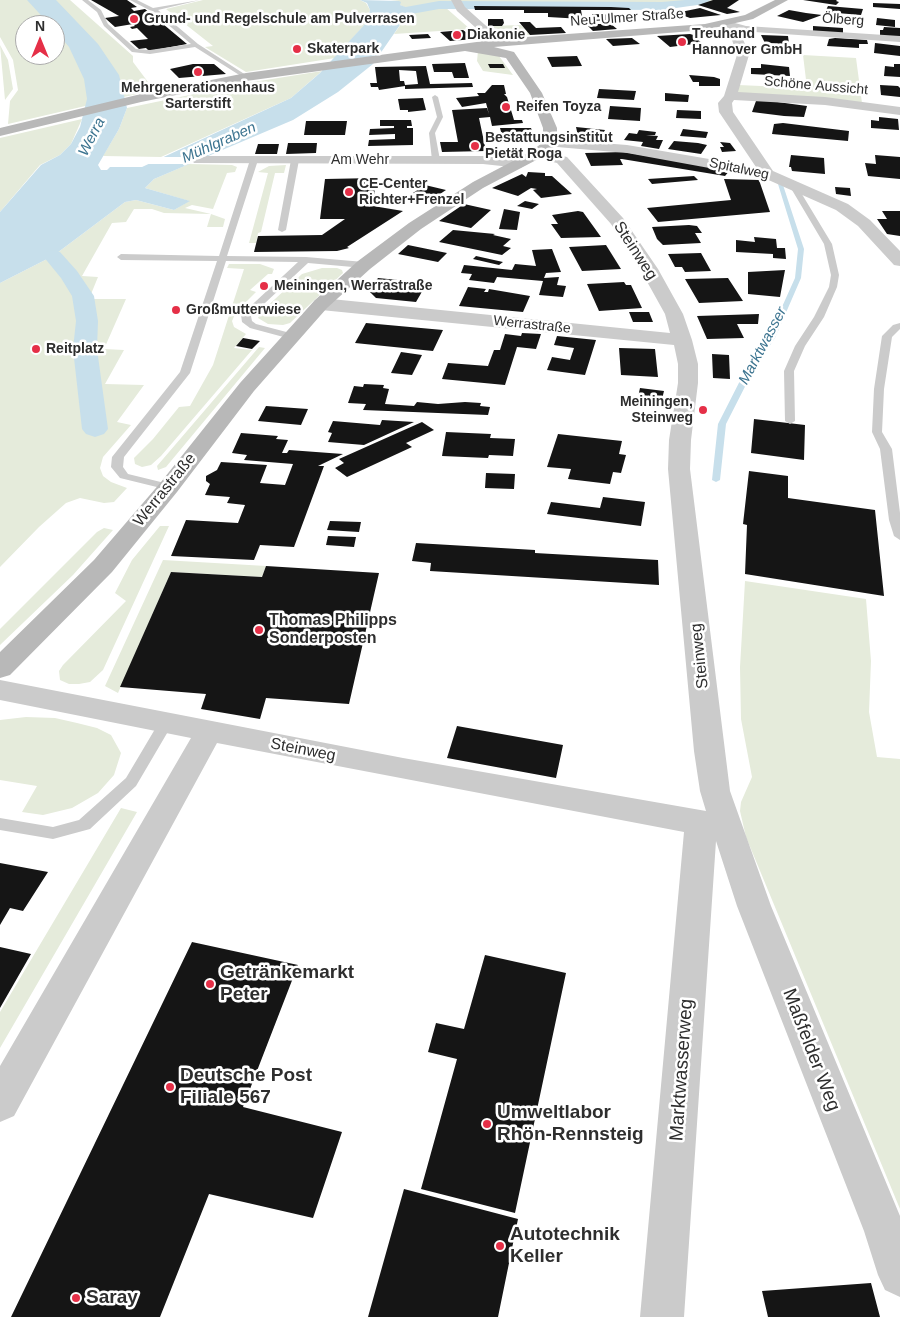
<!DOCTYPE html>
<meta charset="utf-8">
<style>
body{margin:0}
#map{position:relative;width:900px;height:1317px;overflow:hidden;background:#fff;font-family:Arial,sans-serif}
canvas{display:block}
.north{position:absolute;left:15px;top:15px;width:50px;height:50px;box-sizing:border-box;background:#fff;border:1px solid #ababab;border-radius:50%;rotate:0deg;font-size:14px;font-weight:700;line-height:20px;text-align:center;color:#2e2e2e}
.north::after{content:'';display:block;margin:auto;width:18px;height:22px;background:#e52f47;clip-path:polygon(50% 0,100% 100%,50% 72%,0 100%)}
</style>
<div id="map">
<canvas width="900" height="1317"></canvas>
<div class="north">N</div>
</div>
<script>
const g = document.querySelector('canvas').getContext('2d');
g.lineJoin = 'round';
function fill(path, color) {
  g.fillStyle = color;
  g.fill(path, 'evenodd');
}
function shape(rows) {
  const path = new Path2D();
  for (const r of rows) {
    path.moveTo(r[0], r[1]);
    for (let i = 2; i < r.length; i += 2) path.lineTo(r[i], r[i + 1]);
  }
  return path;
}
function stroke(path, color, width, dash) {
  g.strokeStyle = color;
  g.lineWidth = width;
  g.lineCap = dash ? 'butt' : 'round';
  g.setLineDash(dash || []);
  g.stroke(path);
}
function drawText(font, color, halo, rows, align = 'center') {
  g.font = font + ' Arial,sans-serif';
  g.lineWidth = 5;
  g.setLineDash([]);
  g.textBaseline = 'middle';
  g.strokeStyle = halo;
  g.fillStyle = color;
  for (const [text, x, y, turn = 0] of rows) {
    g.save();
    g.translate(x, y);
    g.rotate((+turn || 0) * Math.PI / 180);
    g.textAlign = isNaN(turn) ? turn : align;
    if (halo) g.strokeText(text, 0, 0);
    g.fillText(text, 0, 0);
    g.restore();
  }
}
fill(shape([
 [0,0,70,0,133,56,133,62,154,90,8,124,10,101,18,90,13,60,0,37],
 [25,25,55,25,55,55,25,55],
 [203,0,360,0,366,3,370,10,366,23,335,58,246,72,205,47,213,46,166,9],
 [390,0,713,0,698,5,657,7,445,7,470,29,394,34,411,10,400,5,399,1],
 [521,25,530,35,506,35,490,26],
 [0,45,8,60,13,89,5,100],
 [478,51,499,56,513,75,483,71,477,61],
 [803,55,856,58,862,103,736,95,738,85,807,88],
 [322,71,291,98,161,157,103,156,119,129,127,108,247,83],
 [82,119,71,144,60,155,40,165,0,212,0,138],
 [189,164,232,165,237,167,235,172,227,173,213,209,192,205,185,208,211,214,225,219,223,227,207,227,211,214,164,213,152,209,134,209,126,222,112,223,82,276,98,277,89,299,126,299,104,349,124,350,105,384,144,385,117,422,131,425,103,457,100,468,103,476,111,482,127,488,114,502,104,503,80,498,66,503,39,527,0,567,0,283,53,256,125,202,136,200,174,210,189,201,145,188,154,179],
 [286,165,284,173,275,173,261,232,258,233,256,243,249,243,268,173,258,172,269,166],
 [229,264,260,264,274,269,272,274,268,274,250,290,256,292,236,312,232,321,234,327,246,334,234,348,252,350,161,456,151,465,142,467,135,464,134,458,153,439,179,407,190,406,213,365,244,269,227,268],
 [322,268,337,268,342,270,343,273,290,323,283,325,268,324,258,318,261,312,302,274],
 [259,347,265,348,166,467,158,470,157,466],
 [160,526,169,526,103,670,90,682,79,684,69,684,60,680,59,671,63,665,126,601,115,593,132,560],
 [104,528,113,530,73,575,0,645,0,629,97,532],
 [163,560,266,566,262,577,171,572,118,693,105,686],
 [745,581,866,599,871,661,869,712,877,757,900,759,900,1209,746,837,740,811,741,802,752,777,741,719,740,667],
 [26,717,55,718,77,723,97,728,111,735,121,753,114,775,98,793,72,808,43,815,22,812,37,786,0,780,0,720],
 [121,808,137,812,0,1048,0,1012]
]), '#e5ebdb');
fill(shape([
 [27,0,56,0,98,44,119,75,127,108,119,129,98,165,101,170,107,170,110,167,142,167,291,98,320,73,366,23,370,10,367,3,360,0,399,1,401,2,400,5,411,9,373,64,338,92,293,120,154,179,145,188,190,201,174,210,136,200,125,202,53,256,0,283,0,212,41,165,60,155,71,144,80,127,87,99,84,79,69,47,55,30,55,25,50,25]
]), '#c7dfeb');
fill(shape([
 [161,157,208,157,190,164,145,164]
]), '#fff');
fill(shape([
 [778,184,783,185,804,249,801,278,775,338,755,367,726,424,720,480,716,482,712,480,718,424,747,367,768,338,795,278,798,249,778,184]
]), '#c7dfeb');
fill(shape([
 [685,0,710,0,704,4,662,10,439,9,389,18,383,14,389,10,439,1,662,2,685,0],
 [53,250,60,252,77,271,94,296,98,321,97,349,108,429,104,434,95,437,86,434,82,429,73,349,76,321,72,296,61,278,43,256,46,252,53,250]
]), '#c7dfeb');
fill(shape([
 [91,0,127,0,137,7,131,8,134,11,145,9,187,44,149,51,146,48,139,49,130,41,148,39,137,28,132,29,130,27,135,26,133,24,115,27,105,18,119,16],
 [713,0,739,0,727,8,740,12,727,14,698,5],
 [803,0,837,0,836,1,839,2,836,5],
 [873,3,900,4,900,9,873,7],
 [474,6,611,7,629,8,631,10,581,10,582,16,592,17,592,14,623,15,624,21,600,20,548,17,548,13,524,13,524,10,475,10],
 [828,6,863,9,861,15,825,12],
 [700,8,721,15,690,18,676,13],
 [789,10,806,13,822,15,803,22,777,16],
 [877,18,895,20,895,27,876,25],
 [488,19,503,19,504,23,502,26,488,26],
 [519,22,530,22,536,28,561,27,566,33,530,35],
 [592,24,611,24,617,29,593,31,587,25,594,25],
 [813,26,843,28,843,34,813,31],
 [884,27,900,28,900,38,880,36,880,30,883,30],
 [463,30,475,39,450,41,440,32],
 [428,34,431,38,412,39,409,35],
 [690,34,697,36,702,40,698,40,702,43,670,47,657,36],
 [761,35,788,36,789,44,765,43],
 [632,38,640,44,613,46,606,39],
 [835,38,867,40,868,44,859,44,859,48,827,46,829,39],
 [875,43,900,46,900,56,874,53],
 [577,56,582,66,552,67,547,57],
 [465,63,469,78,454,78,452,72,434,72,432,64],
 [193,64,214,64,226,74,179,78,170,69],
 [488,64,503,64,505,68,490,68],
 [761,64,789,67,790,76,751,74,751,68,761,68],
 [894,64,900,64,900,77,884,76,885,66,894,67],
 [426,66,430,84,472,83,473,87,405,89,405,86,379,90,378,87,371,87,370,83,377,83,375,67],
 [399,70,416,71,418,84,405,85,404,81,400,81],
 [689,75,714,77,720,79,720,86,699,86,699,82,693,82],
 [492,85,504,85,506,94,504,94,507,97,514,120,522,120,523,123,492,126,490,117,479,118,486,151,442,152,440,142,458,142,452,110,487,108,489,114,486,103,462,107,456,98,479,96,477,93,485,93],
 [880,85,898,86,900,88,900,97,881,95],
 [599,89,636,91,634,100,597,98],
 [665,93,689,95,688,102,665,101],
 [423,98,426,110,408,112,408,110,400,110,398,99],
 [756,101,770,101,807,106,804,117,784,116,752,112],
 [610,106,641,108,640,121,608,119],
 [677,110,701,111,701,119,676,118],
 [879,117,898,119,899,130,871,128,871,120,879,121],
 [380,120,411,120,412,126,407,126,407,128,413,128,413,145,368,146,369,140,395,139,395,134,369,135,370,129,394,128,394,126,380,126],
 [306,121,347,121,345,135,304,135],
 [783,123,849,131,848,141,772,134,774,124],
 [576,127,605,130,604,132,612,134,607,141,583,138,578,136],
 [500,128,531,128,535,139,504,143],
 [683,129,708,132,706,138,680,136],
 [639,130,656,132,655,135,646,135,658,136,656,140,663,140,659,149,641,146,643,142,624,140,629,133,637,134],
 [674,141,698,143,707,145,701,154,668,149],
 [720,142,730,143,736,151,722,152,720,147,724,147],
 [288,143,317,143,316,153,286,154],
 [258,144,279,144,277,154,255,154],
 [624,152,730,170,725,176,622,159,620,159,623,165,591,166,585,153],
 [791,155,824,158,825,174,792,171,791,167,789,167],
 [875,155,900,157,900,179,868,176,865,163,876,164],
 [528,172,545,173,545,176,552,176,572,194,541,198,533,190,537,189,531,188,518,196,492,188,522,174,526,177],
 [694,176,698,180,652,184,648,179],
 [376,178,373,206,403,211,347,247,349,248,337,251,254,252,258,236,322,235,345,219,320,219,325,179],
 [724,179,759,180,770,212,658,222,647,208,731,200],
 [425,185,446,190,434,198,413,193],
 [835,187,850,188,851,196,836,194],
 [525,201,539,204,532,209,517,206],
 [464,204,491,210,471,228,439,221],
 [504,209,520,212,517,230,499,229],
 [578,211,583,212,601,237,561,238,551,224,558,224,552,215],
 [882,211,900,211,900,236,887,234,877,219,887,219],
 [689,225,697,226,702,233,695,233,701,243,663,245,657,239,652,227],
 [453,230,495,234,493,235,511,239,503,246,511,248,502,255,439,242],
 [754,237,776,239,777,248,785,248,786,259,773,258,773,254,736,252,736,240,755,242],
 [408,245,447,253,438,262,398,254],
 [606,245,621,269,582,271,569,247],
 [552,249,561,272,546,273,544,278,559,277,557,285,566,286,563,297,539,295,543,281,497,277,494,283,469,280,472,274,461,273,464,265,512,270,515,264,536,266,532,250],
 [701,253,711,271,685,272,682,267,675,267,668,254],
 [476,256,503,262,499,265,473,259],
 [785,270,780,297,748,294,748,272],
 [378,278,427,283,416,302,376,298,369,291],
 [728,278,743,301,699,303,685,279],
 [624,282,626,285,631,285,642,308,599,311,587,284],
 [468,287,486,289,484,292,488,292,489,289,530,296,523,312,459,306],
 [629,312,649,312,653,322,633,322],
 [759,314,758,324,737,324,744,338,707,339,697,316],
 [366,323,443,330,433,351,355,343],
 [522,333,541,334,536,349,517,347,505,385,442,379,448,363,488,366,494,350,500,350,505,334,521,336],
 [557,336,596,340,585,375,547,370,552,357,570,360,574,348,554,345],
 [243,338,260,341,252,349,236,346],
 [619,348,655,349,658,377,621,375],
 [401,352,422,355,412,375,391,373],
 [712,354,729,355,730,379,713,378],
 [364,384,384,385,383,388,389,389,385,404,414,406,417,402,438,404,465,402,481,403,480,406,490,407,488,415,363,410,366,404,348,403,354,386,363,387],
 [640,388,664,391,662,399,638,397],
 [266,406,308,409,301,425,258,421],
 [754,419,805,425,804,460,751,453],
 [382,420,414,422,364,445,328,442,332,433,328,432,333,421,380,425],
 [422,422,434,430,406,443,412,447,347,477,335,468,344,463,339,459],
 [446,432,491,434,490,438,515,439,513,456,489,455,488,458,442,456],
 [241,433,278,436,276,439,288,440,282,453,287,453,289,450,343,454,318,466,324,466,294,547,260,545,254,560,171,556,186,520,238,523,245,505,227,503,230,497,205,495,210,484,206,481,206,476,217,470,221,462,267,465,260,483,285,485,293,464,244,460,247,455,232,453],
 [558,434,622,441,619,454,626,455,621,473,613,472,610,484,568,479,571,469,547,467],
 [749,471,788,476,788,498,875,510,884,596,745,574,747,525,743,524],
 [486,473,515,474,514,489,485,488],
 [603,497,645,502,641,526,547,514,551,502,600,508],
 [330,521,361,522,359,532,327,530],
 [328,536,356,537,354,547,326,545],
 [416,543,535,550,535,553,658,560,659,585,430,571,431,563,412,561],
 [266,566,379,573,349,704,266,698,260,719,201,709,206,694,120,687,171,572,262,577],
 [457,726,563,745,556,778,447,758],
 [0,863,48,872,23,911,10,908,0,925],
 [192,942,298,965,243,1107,342,1132,313,1218,209,1194,160,1317,11,1317],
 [0,947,31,954,0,1008],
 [485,955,566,973,515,1213,421,1189,457,1059,428,1052,436,1023,464,1029],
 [404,1189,518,1219,498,1317,368,1317],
 [871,1283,880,1317,768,1317,762,1291]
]), '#151515');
fill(shape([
 [82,0,88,0,101,10,108,24,136,49,150,50,191,44,153,12,130,0,137,0,153,8,200,0,158,10,198,44,249,77,244,78,195,47,150,54,132,52,104,26,97,12,82,0],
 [435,95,438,97,443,117,435,133,440,160,436,162,432,160,429,133,437,117,432,97,435,95],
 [254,158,258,160,227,256,306,257,364,262,368,265,364,268,308,263,251,316,252,321,256,324,294,334,294,338,291,339,250,328,242,322,241,315,298,262,226,261,190,373,124,457,123,467,128,474,173,485,175,487,169,490,120,478,111,467,112,457,180,372,217,261,121,260,117,257,121,254,219,256,250,160,254,158],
 [295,158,299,160,286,230,282,232,278,230,291,160,295,158],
 [797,185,804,187,800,191,832,244,839,275,837,287,824,317,805,346,794,371,795,421,790,424,785,421,784,371,795,346,814,317,829,287,831,275,824,244,792,190,797,185],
 [900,323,900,329,892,337,884,389,882,432,892,449,900,513,900,540,894,536,889,520,880,449,872,432,874,389,882,336,893,325,900,323],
 [166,718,171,719,173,723,136,786,90,829,53,839,0,830,0,818,53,827,79,820,126,778,161,719,166,718]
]), '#cbcbcb');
fill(shape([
 [451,0,461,0,465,7,503,41,503,45,495,45,457,11,451,0],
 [724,20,746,26,900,36,900,42,740,31,749,55,738,92,825,97,900,107,900,115,825,105,734,100,732,103,733,112,773,171,848,204,870,220,900,251,900,266,894,265,858,226,836,210,764,178,627,153,545,146,543,143,545,140,550,139,627,145,756,167,719,112,718,103,724,96,737,55,728,28,718,23,724,20],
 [537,150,567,157,623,218,658,269,683,314,692,340,698,364,698,383,691,440,690,469,730,791,771,906,900,1216,900,1297,885,1290,878,1275,864,1231,737,906,716,841,684,1317,640,1317,684,832,217,743,14,1116,0,1122,0,1066,191,738,0,700,0,680,403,758,706,811,700,791,694,751,668,469,669,440,678,383,678,364,674,345,321,310,315,308,312,304,315,300,321,298,670,333,665,314,640,269,611,224,557,163,532,157,530,154,532,151,537,150],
 [199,156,483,156,520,160,527,164,520,168,483,164,194,163,192,160,194,157,199,156]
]), '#cbcbcb');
fill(shape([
 [775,0,788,0,753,19,705,30,494,47,514,52,542,93,557,128,557,143,555,146,542,157,483,188,421,229,370,269,327,308,254,391,177,492,112,572,10,675,0,678,0,652,94,560,161,482,240,383,315,300,358,261,409,223,473,182,532,151,543,142,543,128,530,93,506,58,465,51,246,81,141,102,0,136,0,128,141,94,246,73,499,39,705,24,745,15,775,0]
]), '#b8b8b8');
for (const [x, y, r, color] of [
 [134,19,5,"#e52f47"],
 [457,35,5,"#e52f47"],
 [682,42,5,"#e52f47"],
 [297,49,5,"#e52f47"],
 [198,72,5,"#e52f47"],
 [506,107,5,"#e52f47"],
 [475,146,5,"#e52f47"],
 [349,192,5,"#e52f47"],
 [264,286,5,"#e52f47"],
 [176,310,5,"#e52f47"],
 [36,349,5,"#e52f47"],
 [703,410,5,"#e52f47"],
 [259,630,5,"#e52f47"],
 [210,984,5,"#e52f47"],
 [170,1087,5,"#e52f47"],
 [487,1124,5,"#e52f47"],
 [500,1246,5,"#e52f47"],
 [76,1298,5,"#e52f47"]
]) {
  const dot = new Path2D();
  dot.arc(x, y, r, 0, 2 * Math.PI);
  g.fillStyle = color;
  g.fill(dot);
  stroke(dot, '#fff', 2);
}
drawText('14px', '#2e2e2e', '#fff', [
 ["Neu-Ulmer Straße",627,18,-4],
 ["Ölberg",843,20,4],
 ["Schöne Aussicht",816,86,5],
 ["Am Wehr",360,160],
 ["Spitalweg",739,169,12],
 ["Werrastraße",532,325,6]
]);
drawText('bold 14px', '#2e2e2e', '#fff', [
 ["Grund- und Regelschule am Pulverrasen",144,19],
 ["Treuhand",692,34],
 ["Hannover GmbH",692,50],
 ["Diakonie",467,35],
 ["Skaterpark",307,49],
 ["Mehrgenerationenhaus",198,88,"center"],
 ["Sarterstift",198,104,"center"],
 ["Reifen Toyza",516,107],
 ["Bestattungsinstitut",485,138],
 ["Pietät Roga",485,154],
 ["CE-Center",359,184],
 ["Richter+Frenzel",359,200],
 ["Meiningen, Werrastraße",274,286],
 ["Großmutterwiese",186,310],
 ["Reitplatz",46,349],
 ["Meiningen,",693,402,"right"],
 ["Steinweg",693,418,"right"]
], 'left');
drawText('italic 15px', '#3c7490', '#fff', [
 ["Werra",92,137,-63],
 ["Mühlgraben",219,143,-24],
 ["Marktwasser",763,346,-62]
]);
drawText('16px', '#2e2e2e', '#fff', [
 ["Steinweg",635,251,57],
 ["Werrastraße",165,490,-51],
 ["Steinweg",700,656,-96],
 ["Steinweg",303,750,11]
]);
drawText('bold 16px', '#2e2e2e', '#fff', [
 ["Thomas Philipps",269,621],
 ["Sonderposten",269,639]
], 'left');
drawText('bold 19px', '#2e2e2e', '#fff', [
 ["Getränkemarkt",220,973],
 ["Peter",220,995],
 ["Deutsche Post",180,1076],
 ["Filiale 567",180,1098],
 ["Umweltlabor",497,1113],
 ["Rhön-Rennsteig",497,1135],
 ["Autotechnik",510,1235],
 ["Keller",510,1257],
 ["Saray",86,1298]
], 'left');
drawText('19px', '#2e2e2e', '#fff', [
 ["Maßfelder Weg",811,1050,69],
 ["Marktwasserweg",682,1070,-86]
]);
</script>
